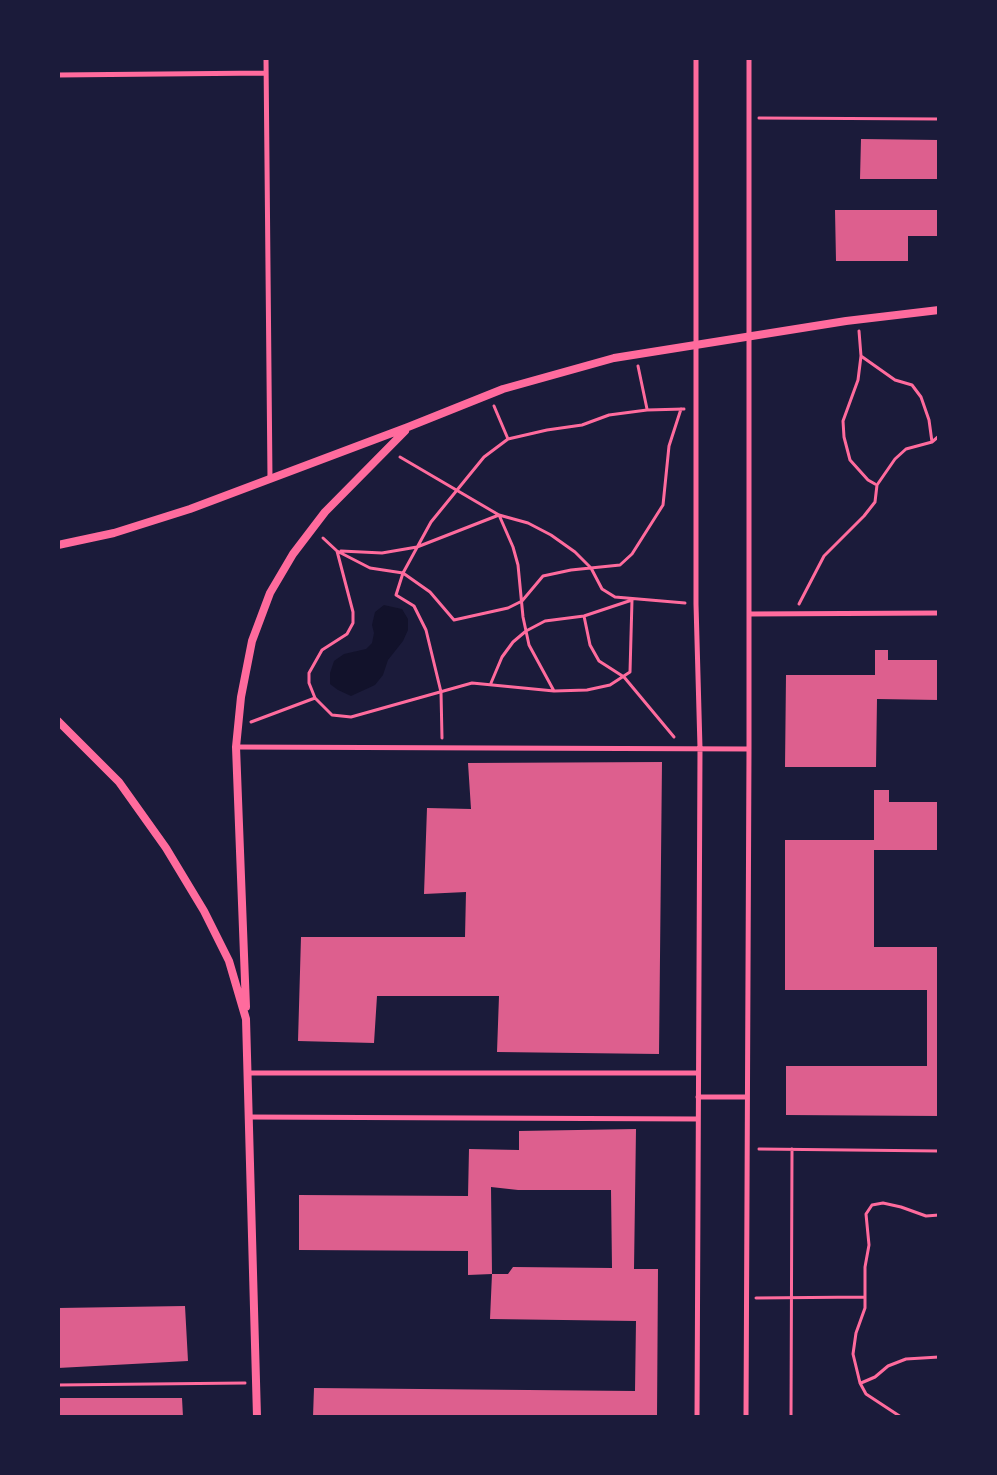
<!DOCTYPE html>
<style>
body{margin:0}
#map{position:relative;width:997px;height:1475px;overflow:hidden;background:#1b1b3a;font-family:"Work Sans",sans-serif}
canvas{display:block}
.frame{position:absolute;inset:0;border:60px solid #1b1b3a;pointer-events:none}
</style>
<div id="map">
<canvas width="997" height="1475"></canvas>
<div class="frame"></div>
</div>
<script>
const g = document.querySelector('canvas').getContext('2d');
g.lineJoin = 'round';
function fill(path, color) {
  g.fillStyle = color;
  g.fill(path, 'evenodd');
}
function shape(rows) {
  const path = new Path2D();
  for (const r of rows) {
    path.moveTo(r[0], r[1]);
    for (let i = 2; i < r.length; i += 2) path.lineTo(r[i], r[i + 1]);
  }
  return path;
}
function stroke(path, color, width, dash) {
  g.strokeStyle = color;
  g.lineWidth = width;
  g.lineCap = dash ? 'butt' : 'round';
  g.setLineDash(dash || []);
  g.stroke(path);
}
fill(shape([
 [384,605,402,609,408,619,408,630,403,641,388,660,383,675,375,685,351,696,338,690,330,684,330,673,334,661,344,654,366,649,372,643,374,633,372,625,375,612]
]), '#12122b');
fill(shape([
 [861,139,939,140,939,179,860,179],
 [835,210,939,210,939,236,908,236,908,261,836,261],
 [875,650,888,650,888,660,939,660,939,700,877,699,876,767,785,767,786,675,875,675],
 [662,762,659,1054,497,1052,499,996,377,996,374,1043,298,1041,301,937,465,937,466,892,424,894,427,808,471,809,468,763],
 [874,790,889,790,889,802,939,802,939,850,874,850,874,947,939,947,939,1116,786,1115,786,1066,927,1066,927,990,785,990,785,840,874,840],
 [636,1129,634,1269,658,1269,657,1417,313,1417,314,1388,635,1391,636,1321,490,1319,492,1274,468,1275,468,1251,299,1250,299,1195,468,1196,469,1149,519,1150,519,1131],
 [491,1187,518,1190,611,1190,612,1268,513,1267,508,1274,492,1274],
 [185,1306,188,1361,58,1368,58,1308],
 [58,1398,182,1398,183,1417,58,1417]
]), '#dd5f8e');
stroke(shape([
 [759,118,939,119],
 [859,331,861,356,858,380,843,421,844,437,850,460,868,480,875,484],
 [861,356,895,380,912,385,921,397,929,420,932,442],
 [638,366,647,409],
 [494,406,508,439],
 [400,457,499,515,528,523,551,535,575,552,591,568,602,589,615,597,685,603],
 [337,551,370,568,403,573,430,592,454,620,508,608,522,601,543,576,571,570,620,565,632,554,663,505,669,446,681,409],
 [341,551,382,553,417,547,499,515,513,547,518,565,523,617,529,645,554,691],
 [799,604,824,556,864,516,875,502,877,485,895,459,906,449,932,442,939,436],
 [584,616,590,645,599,661,624,677,674,737],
 [315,698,309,683,309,673,322,650,347,634,353,623,353,612,337,551,323,538],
 [251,722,315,698,332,715,351,717,472,683,554,691,587,690,610,685,630,672,632,600,584,616,545,621,526,631,513,642,502,657,491,683],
 [442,738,441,692,426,630,414,606,396,595,403,573,431,522,484,457,508,439,547,430,582,425,609,415,647,410,684,409],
 [759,1149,939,1151],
 [865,1297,865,1308,856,1333,853,1354,860,1383,866,1394,901,1417],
 [756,1298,865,1297,865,1267,869,1245,866,1214,872,1205,883,1203,901,1207,926,1216,939,1215],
 [861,1383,875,1377,888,1366,906,1359,939,1357],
 [58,1385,245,1383],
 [791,1417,792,1149]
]), '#ff6b9d', 3);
stroke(shape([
 [266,58,270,479],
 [696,58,696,604,700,748,697,1417],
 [58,75,266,73],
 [749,614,939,613],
 [236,747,749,749],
 [248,1073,698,1073],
 [698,1097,746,1097],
 [249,1117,698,1119],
 [746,1417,749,749,749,58]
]), '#ff6b9d', 5);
stroke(shape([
 [58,545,114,533,190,509,408,427,503,389,614,358,846,321,939,310],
 [58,721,119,782,166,848,204,911,229,961,246,1019,257,1417],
 [246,1007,236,747,241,697,252,641,270,593,293,554,325,512,405,431]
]), '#ff6b9d', 8);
</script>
